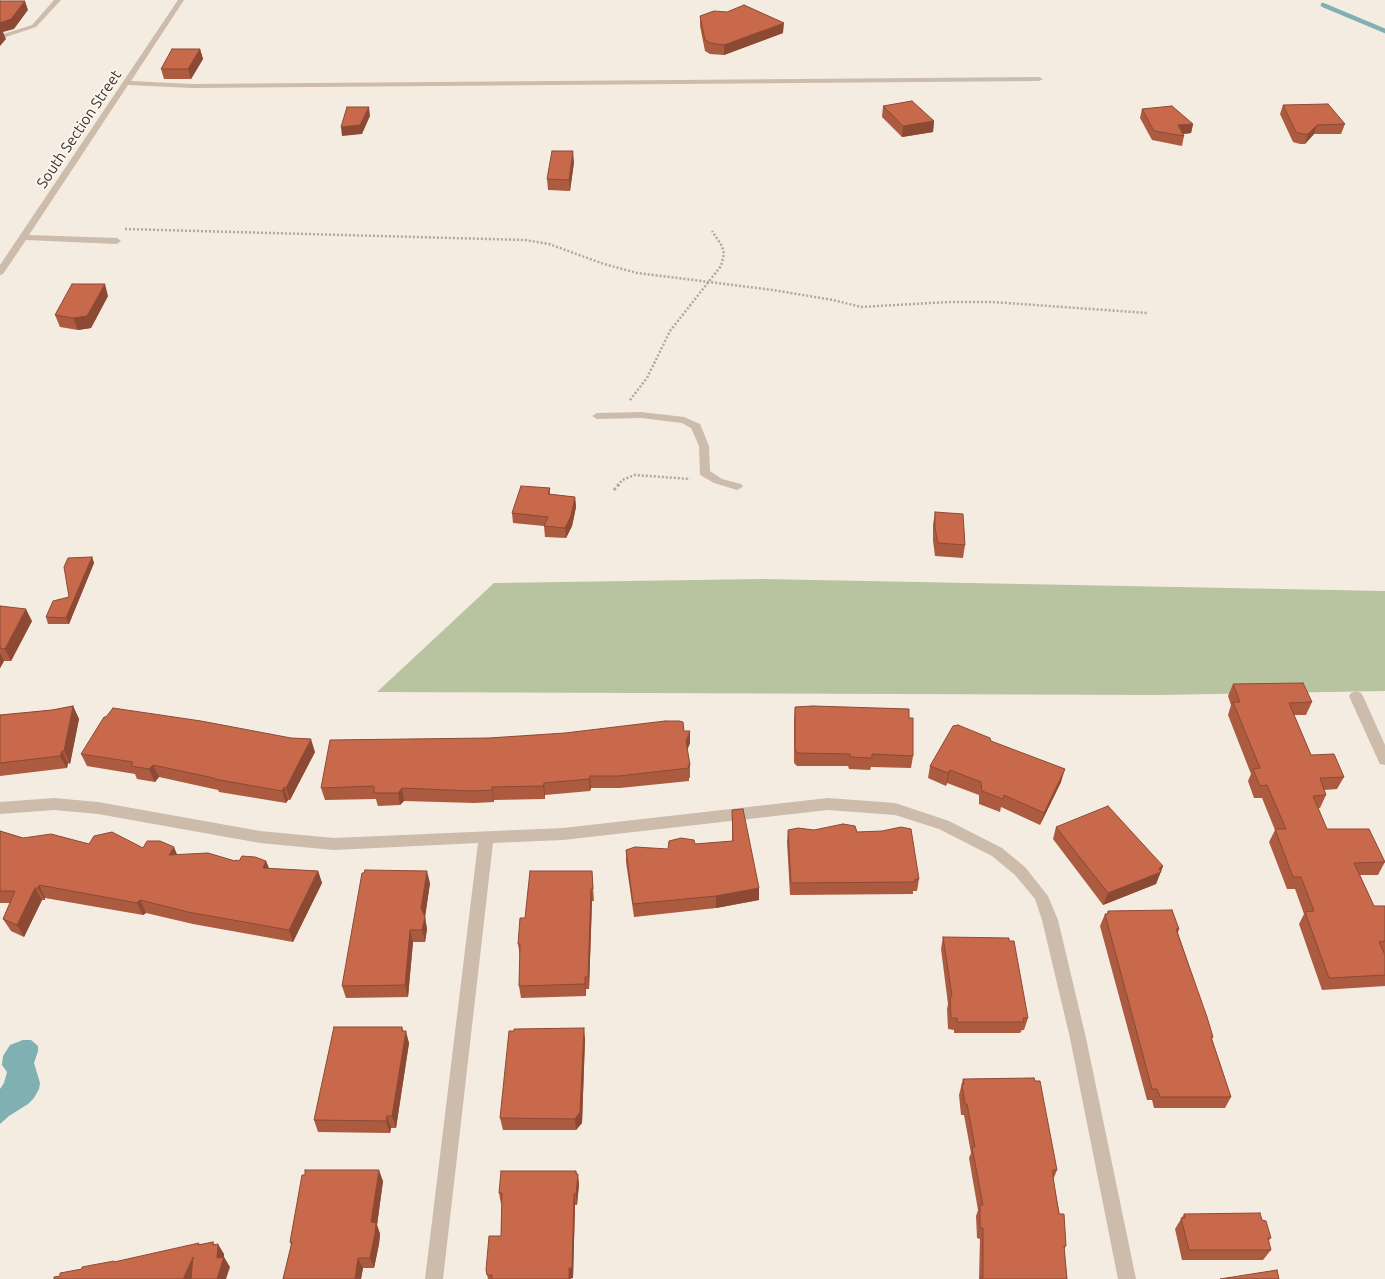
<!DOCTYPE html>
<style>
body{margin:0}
canvas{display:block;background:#f4ebe1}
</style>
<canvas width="1385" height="1279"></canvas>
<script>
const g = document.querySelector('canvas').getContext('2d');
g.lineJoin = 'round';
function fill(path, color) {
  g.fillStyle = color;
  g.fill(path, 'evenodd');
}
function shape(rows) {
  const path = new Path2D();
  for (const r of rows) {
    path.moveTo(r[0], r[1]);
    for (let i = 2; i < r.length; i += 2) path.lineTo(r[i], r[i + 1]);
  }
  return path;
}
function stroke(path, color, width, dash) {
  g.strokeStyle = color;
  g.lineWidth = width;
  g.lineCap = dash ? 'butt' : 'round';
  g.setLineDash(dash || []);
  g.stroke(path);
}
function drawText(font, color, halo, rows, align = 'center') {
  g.font = font + ' Ubuntu,sans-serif';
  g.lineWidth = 4;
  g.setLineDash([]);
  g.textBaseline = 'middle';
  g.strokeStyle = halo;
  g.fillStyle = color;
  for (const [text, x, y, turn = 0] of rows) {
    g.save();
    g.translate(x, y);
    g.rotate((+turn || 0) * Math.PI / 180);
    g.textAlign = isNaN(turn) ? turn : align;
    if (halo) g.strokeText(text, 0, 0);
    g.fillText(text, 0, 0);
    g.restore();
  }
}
fill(shape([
 [762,579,1385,591,1385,691,1157,695,377,692,494,583]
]), '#b8c4a0');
fill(shape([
 [23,1040,31,1040,38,1046,38,1051,34,1063,40,1083,39,1089,34,1098,28,1104,9,1116,0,1124,0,1089,4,1083,7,1072,2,1065,3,1056,10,1045]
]), '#7fb0b2');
stroke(shape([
 [1323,5,1385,31]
]), '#7fb0b2', 4.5);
stroke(shape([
 [125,229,525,240,549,244,604,264,637,273,773,290,833,300,861,307,948,302,993,302,1147,313],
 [630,400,647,378,670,331,721,266,724,254,722,246,712,231],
 [618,486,622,480,635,475,690,479]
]), '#b9a596', 2.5, [2, 2]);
stroke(shape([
 [614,490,619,484]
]), '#b9a596', 3, [2.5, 2.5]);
fill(shape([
 [54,0,61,0,36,27,0,39,0,35,32,25,54,0],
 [178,0,184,0,131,81,192,84,1039,77,1043,79,1039,81,192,88,128,85,29,235,117,238,121,241,117,244,26,240,3,274,0,275,0,265,178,0],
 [641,412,684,417,700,424,709,446,710,471,722,479,741,484,743,486,741,488,737,490,714,483,700,475,699,446,691,428,682,423,641,418,597,419,592,416,597,413,641,412],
 [1356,691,1361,693,1363,696,1385,745,1385,765,1380,764,1378,760,1349,696,1351,693,1356,691],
 [54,798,98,802,260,831,334,838,563,828,828,798,895,803,949,821,1002,848,1025,867,1048,896,1058,920,1086,1038,1136,1279,1118,1279,1070,1038,1042,920,1035,899,1015,875,992,856,939,829,895,815,828,810,563,840,493,843,443,1279,425,1279,478,843,334,850,260,843,98,814,54,810,0,814,0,802,54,798]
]), '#cdbbac');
fill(shape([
 [700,16,783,33,724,55,710,54,705,51,700,26],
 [200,49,203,59,191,79,164,79,161,69],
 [1283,105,1345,124,1341,134,1314,134,1305,144,1300,144,1293,142,1280,114],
 [883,106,934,121,933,132,902,137,882,117],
 [1142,109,1193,124,1191,133,1183,134,1184,136,1182,146,1152,140,1140,118],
 [574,162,570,191,548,190,547,179],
 [108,296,91,328,78,330,60,327,55,315],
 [550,488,550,494,575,497,576,507,572,526,566,538,545,537,544,526,513,523,512,513],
 [935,512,965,545,963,558,935,556,933,541,933,525],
 [92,557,94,563,69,624,48,624,46,617,69,597],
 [0,606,32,621,11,661,4,661,0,668],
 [1233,684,1312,702,1306,715,1294,715,1311,755,1344,777,1337,789,1324,790,1326,795,1320,808,1318,808,1327,829,1385,862,1378,875,1360,875,1374,906,1385,906,1385,953,1384,953,1385,955,1385,986,1322,990,1299,924,1304,914,1295,889,1287,889,1269,842,1275,830,1262,798,1254,798,1248,781,1251,774,1228,715,1231,705,1228,696],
 [73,706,79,719,70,764,68,763,67,768,0,776,0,715,52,710],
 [795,707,913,756,911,768,871,767,870,770,849,769,848,766,797,766,794,763,794,720],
 [684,731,690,743,687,750,690,765,690,778,689,778,689,781,620,788,591,788,590,791,545,795,545,799,494,800,494,802,474,803,404,801,400,805,378,806,377,803,376,799,325,800,321,788,489,738],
 [991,741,1061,782,1040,825,1001,807,1000,812,979,804,979,795,947,783,946,786,928,778,930,766],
 [315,752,290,800,288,800,286,803,219,792,218,790,159,777,155,782,137,779,135,774,87,766,81,754],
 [732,810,759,888,759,900,716,908,634,917,626,862,626,850,668,849,695,844,732,841],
 [1056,827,1163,866,1156,884,1103,905,1053,839],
 [788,830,814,830,857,832,919,879,917,891,913,891,913,894,790,895,787,842],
 [0,831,23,838,89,844,143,848,177,855,235,861,266,861,269,869,318,871,322,883,293,942,193,924,146,913,143,915,45,898,45,900,42,900,24,937,11,931,3,919,10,903,0,903],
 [592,871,594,901,592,901,589,989,586,989,586,996,521,998,519,986,520,956,518,944,525,918],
 [430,883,425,917,427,929,425,942,413,942,408,997,346,998,342,986],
 [1108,911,1179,929,1178,933,1213,1037,1212,1039,1231,1097,1225,1108,1154,1108,1152,1100,1147,1100,1100,926,1105,914,1107,914],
 [943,937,1028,1018,1024,1030,1022,1030,1020,1033,954,1033,954,1030,948,1029,947,1009,948,1004,941,949],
 [403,1031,409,1043,396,1128,391,1128,390,1133,318,1132,314,1120],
 [585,1039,582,1123,576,1130,503,1130,500,1118],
 [963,1079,1057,1170,1053,1180,1066,1246,1064,1249,1067,1279,979,1279,980,1239,977,1238,976,1216,978,1210,969,1158,971,1153,964,1115,961,1115,959,1095],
 [576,1171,579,1184,577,1205,575,1205,573,1278,571,1278,571,1279,488,1279,486,1270,501,1236,502,1204,501,1204,499,1193],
 [383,1181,377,1225,380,1234,379,1244,374,1268,363,1268,361,1279,283,1279,291,1245,290,1242],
 [1184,1214,1262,1220,1271,1238,1268,1241,1271,1250,1263,1260,1182,1260,1175,1229]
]), '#ac5a40');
fill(shape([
 [25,1,28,10,14,29,3,32,6,39,0,46,0,23],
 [784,23,783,33,724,55,724,45],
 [200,49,203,59,191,79,188,69],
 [369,107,370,116,362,134,342,136,341,127],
 [934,121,933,132,902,137,903,126],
 [1193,124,1191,133,1175,135,1178,125],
 [1317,125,1314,134,1305,144,1308,134],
 [573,151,574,162,570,191,569,180],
 [105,284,108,296,91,328,78,330,73,318],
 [575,497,576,507,572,526,566,538,565,528],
 [92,557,94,563,69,624,66,618],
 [26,609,32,621,11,661,5,649],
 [0,653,4,661,0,668],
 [73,706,79,719,70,764,64,751],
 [690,731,690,743,686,753,686,741],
 [311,739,315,752,290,800,286,788],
 [62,751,68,763,67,768,60,756],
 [153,765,159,777,155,782,149,769],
 [1065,769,1061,782,1040,825,1044,813],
 [950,770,947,783,946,786,948,773],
 [590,776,591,788,590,791,589,779],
 [544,783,545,795,545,799,543,786],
 [284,787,288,800,286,803,282,791],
 [492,787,494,800,494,802,492,790],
 [402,788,404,801,400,805,398,793],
 [174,847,179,859,169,855],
 [266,861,271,873,263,868],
 [1163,866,1156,884,1103,905,1108,893],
 [318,871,322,883,293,942,289,930],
 [427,871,430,883,425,917,427,929,425,942,422,930,421,908],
 [39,885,45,898,45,900,38,888],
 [35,888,42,900,24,937,17,925],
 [759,888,759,900,716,908,716,896],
 [591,889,592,901,589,989,588,977],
 [140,900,146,913,143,915,137,903],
 [410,930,413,942,408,997,405,985],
 [585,977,586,989,586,996,585,984],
 [402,1027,405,1038,406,1031,409,1043,396,1128,392,1116],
 [584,1028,585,1039,582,1123,576,1130,575,1119],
 [387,1116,391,1128,390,1133,386,1121],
 [379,1170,383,1181,377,1225,380,1234,379,1244,374,1268,370,1258,371,1222],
 [576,1171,577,1179,578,1174,579,1184,577,1205,576,1194],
 [574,1194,575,1205,573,1278,569,1279],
 [213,1242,217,1250,218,1244,224,1254,224,1258,224,1257,230,1267,226,1279,217,1279,217,1258,213,1245],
 [193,1257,194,1279,183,1279],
 [358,1258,363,1268,361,1279,355,1279]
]), '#8c4a34');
const building = shape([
 [0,1,25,1,11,19,0,23,0,1],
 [744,5,784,23,724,45,710,43,705,40,700,16,714,11,727,12,744,5],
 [172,49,200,49,188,69,161,69,172,49],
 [912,101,934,121,903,126,883,106,912,101],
 [1328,104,1345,124,1317,125,1308,134,1303,134,1296,132,1283,105,1328,104],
 [1172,106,1193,124,1178,125,1184,136,1154,131,1142,109,1172,106],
 [347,107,369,107,360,125,341,127,347,107],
 [552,151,573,151,569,180,547,179,552,151],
 [72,284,105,284,87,316,73,318,55,315,72,284],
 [521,486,550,488,548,494,575,497,571,516,565,528,544,526,548,517,512,513,521,486],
 [935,512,963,514,965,545,938,543,935,528,935,512],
 [92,557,66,618,46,617,53,601,69,597,64,567,68,558,92,557],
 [0,606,26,609,5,649,0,648,0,606],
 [1303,683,1312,702,1289,703,1311,755,1334,754,1344,777,1320,778,1326,795,1313,796,1327,829,1369,829,1385,862,1354,863,1374,906,1385,906,1385,941,1379,942,1385,955,1385,975,1329,978,1305,912,1314,911,1301,877,1293,877,1275,829,1286,829,1267,785,1260,786,1253,769,1260,768,1233,702,1240,702,1233,684,1303,683],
 [73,706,64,751,62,751,60,756,0,763,0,715,52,710,73,706],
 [813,706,909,709,909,718,913,718,913,756,872,754,872,758,850,757,850,754,798,753,795,750,795,707,813,706],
 [113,708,201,721,291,738,311,739,286,788,284,787,282,791,214,779,214,778,153,765,149,769,131,766,133,762,81,754,104,717,106,717,113,708],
 [665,721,679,721,683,722,684,731,690,731,686,741,690,765,688,765,689,768,619,776,590,776,589,779,544,783,543,786,492,787,492,790,472,791,402,788,398,793,375,793,374,791,374,786,321,788,330,740,489,738,565,733,665,721],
 [958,725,990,738,991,741,1065,769,1044,813,1004,795,1003,799,982,791,981,782,950,770,948,773,930,766,953,726,958,725],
 [1108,806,1163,866,1159,868,1161,872,1108,893,1056,827,1108,806],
 [743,809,759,888,716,896,633,904,626,850,635,847,668,849,669,841,681,838,694,840,695,844,733,841,732,810,743,809],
 [843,824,855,826,857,832,882,831,901,827,911,829,919,879,915,879,915,882,791,883,788,830,798,828,814,830,843,824],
 [0,831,23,838,51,834,89,844,94,836,112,832,143,848,147,841,160,841,174,847,169,855,208,853,235,861,236,860,239,861,242,856,255,857,266,861,263,868,318,871,289,930,188,912,140,900,137,903,39,885,38,888,35,888,17,925,3,919,15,891,0,891,0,831],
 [365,870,427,871,421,908,425,917,422,930,410,930,405,985,342,986,362,873,364,873,365,870],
 [530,871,592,871,593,889,591,889,588,977,585,977,585,984,519,986,520,944,518,944,520,918,525,918,530,871],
 [1172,910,1179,929,1176,929,1207,1017,1213,1037,1211,1037,1231,1097,1160,1097,1157,1089,1152,1089,1105,914,1108,914,1108,911,1172,910],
 [943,937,1009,938,1009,941,1014,941,1028,1018,1023,1018,1024,1022,957,1022,957,1018,951,1018,950,997,952,996,943,937],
 [334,1027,402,1027,402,1031,406,1031,392,1116,387,1116,386,1121,314,1120,334,1027],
 [584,1028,580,1112,575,1119,500,1118,509,1031,514,1031,514,1029,584,1028],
 [1034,1078,1035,1081,1040,1081,1057,1170,1053,1170,1053,1177,1059,1214,1064,1214,1066,1246,1064,1246,1067,1279,981,1279,981,1278,983,1278,983,1228,980,1228,980,1205,983,1205,972,1147,975,1147,967,1104,965,1104,962,1084,964,1084,963,1079,1034,1078],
 [305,1170,379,1170,371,1222,376,1223,375,1234,370,1258,358,1258,355,1279,283,1279,292,1242,290,1242,302,1175,305,1175,305,1170],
 [501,1171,576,1171,576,1174,578,1174,576,1194,574,1194,572,1268,569,1268,569,1279,492,1279,492,1275,487,1275,486,1270,489,1236,501,1236,502,1193,499,1193,501,1171],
 [1260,1213,1262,1220,1266,1221,1271,1238,1268,1238,1271,1250,1189,1250,1181,1218,1185,1218,1184,1214,1260,1213],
 [213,1242,213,1245,218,1244,217,1258,224,1257,217,1279,191,1279,193,1257,183,1279,54,1279,54,1277,60,1276,60,1273,82,1269,82,1267,114,1261,114,1262,199,1243,198,1245,213,1242],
 [1277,1270,1279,1279,1220,1279,1277,1270]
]);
fill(building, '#c8694b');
stroke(building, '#8c4a34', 1);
drawText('15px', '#3b302b', '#fbf5ee', [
 ["South Section Street",79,129,-56]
]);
</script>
